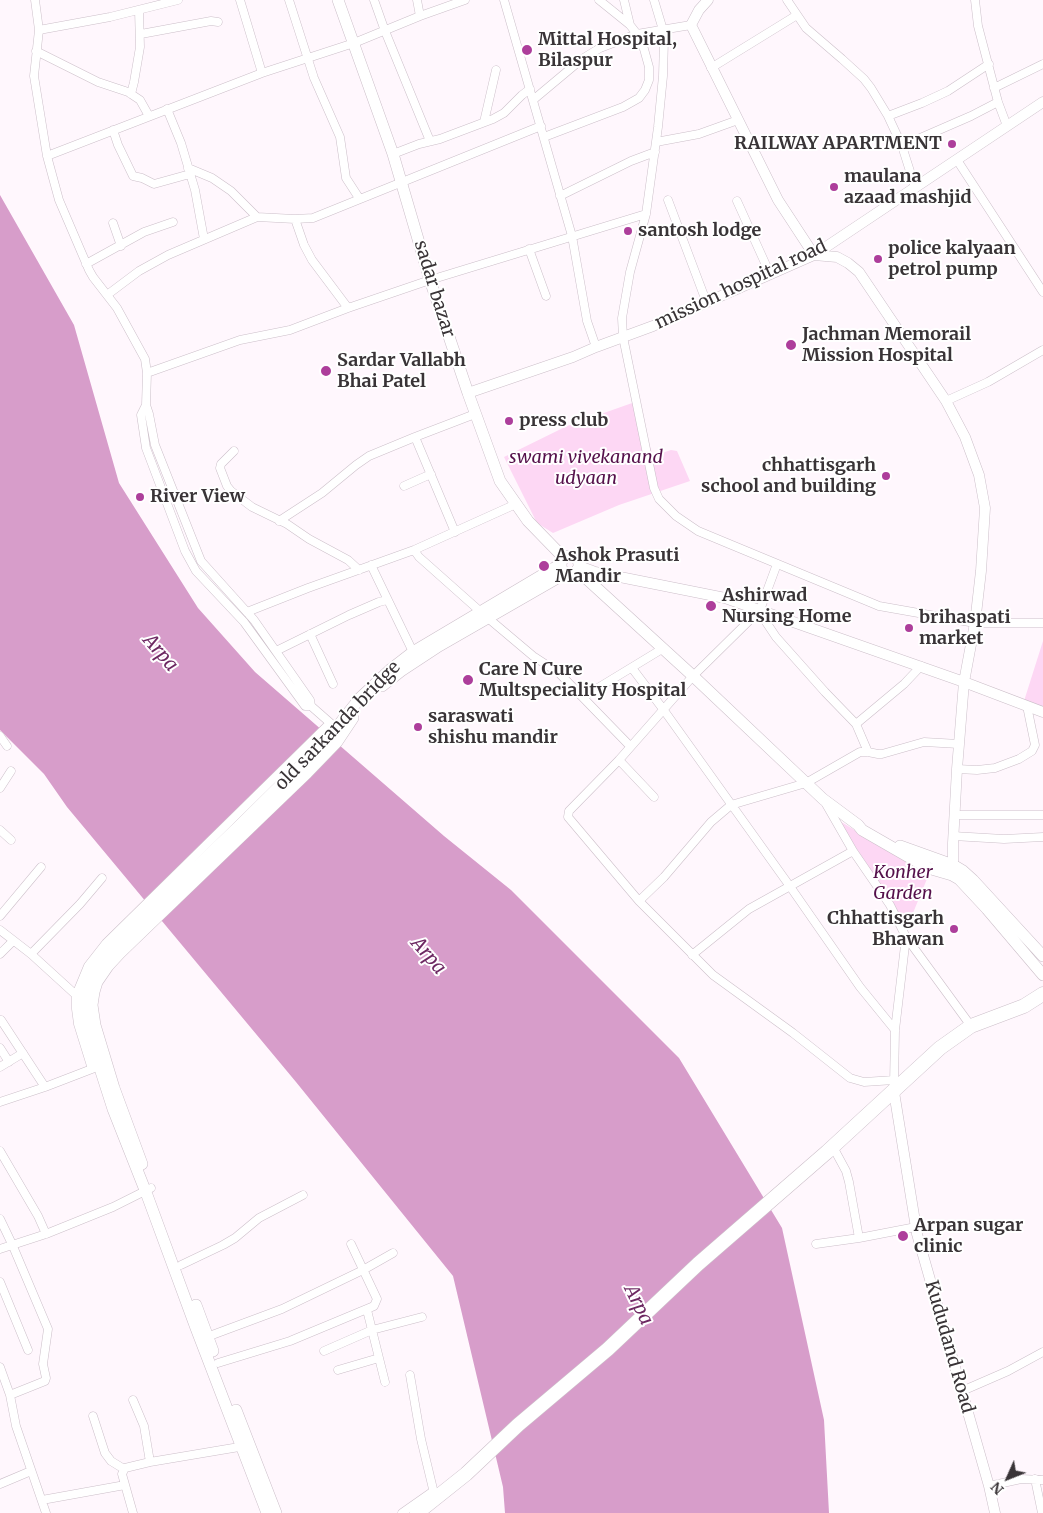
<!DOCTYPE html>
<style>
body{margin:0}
#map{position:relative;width:1043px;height:1513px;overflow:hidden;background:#fff7fd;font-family:Merriweather,serif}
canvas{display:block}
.north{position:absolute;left:983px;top:1453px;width:50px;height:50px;-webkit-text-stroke:4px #fff;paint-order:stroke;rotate:226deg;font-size:14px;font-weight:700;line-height:20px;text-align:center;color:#393437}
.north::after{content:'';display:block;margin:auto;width:18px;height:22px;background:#393437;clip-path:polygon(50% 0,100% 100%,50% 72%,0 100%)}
</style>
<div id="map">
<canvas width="1043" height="1513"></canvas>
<div class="north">N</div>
</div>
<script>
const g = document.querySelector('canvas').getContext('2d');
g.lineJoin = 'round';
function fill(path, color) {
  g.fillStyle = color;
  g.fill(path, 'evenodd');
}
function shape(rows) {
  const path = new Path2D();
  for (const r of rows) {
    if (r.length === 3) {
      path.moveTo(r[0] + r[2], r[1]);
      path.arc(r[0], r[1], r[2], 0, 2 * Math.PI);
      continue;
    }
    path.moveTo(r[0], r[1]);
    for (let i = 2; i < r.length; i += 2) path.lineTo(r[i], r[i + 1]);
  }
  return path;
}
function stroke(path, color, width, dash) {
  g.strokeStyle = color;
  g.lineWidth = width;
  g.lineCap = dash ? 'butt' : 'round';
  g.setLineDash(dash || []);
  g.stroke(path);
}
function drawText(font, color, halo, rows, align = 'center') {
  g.font = font + ' Merriweather,serif';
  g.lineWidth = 4;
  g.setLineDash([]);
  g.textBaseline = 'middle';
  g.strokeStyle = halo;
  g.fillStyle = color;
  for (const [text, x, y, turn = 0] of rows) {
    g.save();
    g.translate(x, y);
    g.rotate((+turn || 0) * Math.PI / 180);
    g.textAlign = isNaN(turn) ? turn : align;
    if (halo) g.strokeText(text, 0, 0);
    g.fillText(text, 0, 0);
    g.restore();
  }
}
fill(shape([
 [635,402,653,456,671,450,677,451,690,481,619,505,553,533,537,523,504,457,567,426],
 [1043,641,1043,708,1024,701],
 [838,820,889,851,929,874,906,930,881,886]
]), '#fdd7f4');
fill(shape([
 [0,195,74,325,119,483,198,608,255,672,444,836,511,890,679,1058,782,1228,824,1420,829,1513,505,1513,503,1487,453,1276,296,1082,67,807,44,774,0,730]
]), '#d79dca');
const street = shape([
 [35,0,39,30,34,76,47,156,59,200,89,270,93,277,117,308,145,359,147,373,146,405,141,415,146,448,185,551,196,571,244,622,305,706,311,706,336,728],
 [240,0,262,73],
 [289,0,314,78,340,137,346,178,359,198],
 [374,0,385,31,430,141],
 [417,0,420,16],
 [504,0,572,236,587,321,596,347],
 [599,0,630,25,637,34,691,25],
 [624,0,630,25],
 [654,0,663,30,664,40,663,76,658,127,646,214,630,272,622,318,623,337,654,488,659,499,676,516,698,531,879,606,975,623,1043,623],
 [787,0,806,28,842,59,864,79,871,88,888,116,902,146,915,187],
 [975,0,978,26,998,102,1007,126],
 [39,30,110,17,178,0],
 [141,34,211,21,218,22],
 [36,51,98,82,128,92,140,100,149,116],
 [711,68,797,15],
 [994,88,1043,64],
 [131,94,134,82,140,47,139,10],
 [533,100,582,59,600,48,637,34,644,49,649,67,649,80,645,90,639,98,623,107,544,137],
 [167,109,181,143,195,190,204,239],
 [888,116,922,103,948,91,989,64],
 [484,122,496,70],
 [113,130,118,145,133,176,142,178,154,184,190,174],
 [656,142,699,134,738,120],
 [902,146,971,116,998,102],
 [393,154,419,144,440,139,493,119,504,113,522,95,530,89],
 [47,156,262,73,354,43,420,16,465,0],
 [957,160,1043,292],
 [188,168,212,178,231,191,257,217],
 [560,196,631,161,655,152],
 [668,200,706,301],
 [737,201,770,274],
 [295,219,304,245,312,260,348,308],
 [113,223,121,246],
 [529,249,546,296],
 [86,264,144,232,173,222],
 [107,295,139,271,168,255,257,217,295,219,313,218,541,126],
 [147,373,240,340,290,330,348,308,430,280,646,214],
 [946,401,988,382,1043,350],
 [146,405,149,414,155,445,201,561,254,620,310,700,311,706],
 [415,437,455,532],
 [234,451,221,464,220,468,227,486,231,491,252,507,287,524,309,539,348,560,359,570],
 [404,486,431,474],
 [279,521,322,493,356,465,369,456,415,437,475,414],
 [414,550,419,557,482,613,533,656,559,673,630,746],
 [777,564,760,610,693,676,619,760,569,811,568,817,639,901,713,975,793,1033,850,1078,864,1082,894,1080],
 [371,565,413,652],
 [760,610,762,616,776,637,825,692,856,724,868,752],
 [247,612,308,588,414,550,516,504],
 [310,634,333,684],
 [276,651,349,615,379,602,387,600],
 [632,668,663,709,789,885,860,987,895,1030],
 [583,697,662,649],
 [856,724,904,684,921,666],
 [0,736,7,746],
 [619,760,654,797],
 [957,769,977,770,995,768,1019,759,1032,751,1035,745,1027,706],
 [0,788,11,771],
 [826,804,853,851,890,905,906,937,895,1030,894,1085],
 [955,815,1043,815],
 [0,830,11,840],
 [953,836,1004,839,1043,837],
 [639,901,664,877,711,822,731,805,806,783,860,752,868,752,878,754,882,754,924,742,959,744],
 [0,916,41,867],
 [0,930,31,954,76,995],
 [906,937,971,1026],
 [0,954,13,941],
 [31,954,80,904,102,878],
 [692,955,749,909,853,851],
 [1,1020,45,1087],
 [0,1048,9,1062],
 [0,1067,23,1053],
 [92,1069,78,1024,76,1009,76,995,88,966,106,943,330,723],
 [0,1102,45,1087,97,1067],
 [833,1147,846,1171,849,1182,859,1238],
 [0,1151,38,1216,46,1234],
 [0,1219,12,1244,48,1329,43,1364,46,1378,45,1381,10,1395],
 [816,1244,859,1238,916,1227],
 [0,1249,46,1234,113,1207,151,1188],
 [181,1265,223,1245,235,1238,259,1218,303,1195],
 [0,1282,28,1350],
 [367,1310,385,1382],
 [204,1338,282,1309,363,1270,393,1253],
 [324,1351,372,1330,422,1317],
 [218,1363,290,1341,374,1306,377,1299,351,1244],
 [0,1367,10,1395,16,1426,46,1513],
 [338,1370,379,1358],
 [962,1391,1008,1371,1043,1352],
 [133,1400,144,1426,150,1462],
 [93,1416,105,1453,111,1461,124,1469],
 [1035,1479,1042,1513],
 [0,1484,31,1471],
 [989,1486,1021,1479,1043,1480],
 [42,1500,125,1485],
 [133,1513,122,1474,125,1468,150,1462,245,1446],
 [402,1513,432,1492,433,1489,421,1439,410,1375]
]);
const secondary = shape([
 [708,0,699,10,691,25,778,200,814,255,837,257,848,263,859,272,946,401,965,437,979,475,985,508,981,571,975,623,964,682,957,769,953,843,953,871],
 [468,393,573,357,596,347,653,326,814,255,1043,102],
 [579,566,595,572,725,598,964,682,1043,712],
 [894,1092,917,1234,989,1486,995,1513]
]);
const primary = shape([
 [338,0,393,154,430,280,468,393,500,481,528,521,564,558],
 [570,565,9],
 [577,570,693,676,823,799,858,825,862,830,928,868,952,875,959,879,987,909,1043,975],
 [382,686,401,671,439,646,566,573],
 [900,846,953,865,963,871,973,880,1043,956],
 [142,1164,114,1088,95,1025,92,1005,94,992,97,982,108,966,120,953,307,773,337,742,353,718],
 [196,1305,213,1351],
 [236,1410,276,1513],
 [267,1513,196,1328,147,1195,113,1109,88,1031,84,1010,85,993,91,975,97,963,108,951,240,825,330,736,360,698,391,669,413,652,561,564]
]);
const highway = shape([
 [417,1513,466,1474,518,1425,608,1349,698,1264,827,1152,940,1048,971,1026,1024,1006,1043,994]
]);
stroke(street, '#ccbfc9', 9);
stroke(secondary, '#ccbfc9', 11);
stroke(primary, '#ccbfc9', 12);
stroke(highway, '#ccbfc9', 15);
stroke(street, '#fff', 8);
stroke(secondary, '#fff', 10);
stroke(primary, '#fff', 11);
stroke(highway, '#fff', 14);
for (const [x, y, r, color] of [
 [527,50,6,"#ad3e9b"],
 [952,144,5,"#ad3e9b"],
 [834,187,5,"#ad3e9b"],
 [628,231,5,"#ad3e9b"],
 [878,259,5,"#ad3e9b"],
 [791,345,6,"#ad3e9b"],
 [326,371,6,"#ad3e9b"],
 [509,421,5,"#ad3e9b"],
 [886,476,5,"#ad3e9b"],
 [140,497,5,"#ad3e9b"],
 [544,566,6,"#ad3e9b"],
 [711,606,6,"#ad3e9b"],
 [909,628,5,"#ad3e9b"],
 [468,680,6,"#ad3e9b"],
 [418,727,5,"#ad3e9b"],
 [954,929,5,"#ad3e9b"],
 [903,1236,6,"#ad3e9b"]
]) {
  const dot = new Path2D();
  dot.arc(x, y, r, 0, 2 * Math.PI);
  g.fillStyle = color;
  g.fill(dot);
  stroke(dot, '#fff', 2);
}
drawText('bold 18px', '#393437', '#fff', [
 ["Mittal Hospital,",538,40],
 ["Bilaspur",538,61],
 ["RAILWAY APARTMENT",942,144,"right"],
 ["maulana",844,177],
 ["azaad mashjid",844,198],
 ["santosh lodge",638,231],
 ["police kalyaan",888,249],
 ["petrol pump",888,270],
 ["Jachman Memorail",802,335],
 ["Mission Hospital",802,356],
 ["Sardar Vallabh",337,361],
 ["Bhai Patel",337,382],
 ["press club",519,421],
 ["chhattisgarh",876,466,"right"],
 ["school and building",876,487,"right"],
 ["River View",150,497],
 ["Ashok Prasuti",555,556],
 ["Mandir",555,577],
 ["Ashirwad",722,596],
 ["Nursing Home",722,617],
 ["brihaspati",919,618],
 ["market",919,639],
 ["Care N Cure",479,670],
 ["Multspeciality Hospital",479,691],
 ["saraswati",428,717],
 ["shishu mandir",428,738],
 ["Chhattisgarh",944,919,"right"],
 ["Bhawan",944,940,"right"],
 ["Arpan sugar",914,1226],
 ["clinic",914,1247]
], 'left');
drawText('18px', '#393437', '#fff', [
 ["mission hospital road",741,285,-25],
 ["sadar bazar",434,289,73],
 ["old sarkanda bridge",338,726,-46],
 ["Kududand Road",949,1347,74]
]);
drawText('italic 18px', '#55104b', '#fff', [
 ["swami vivekanand",586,458],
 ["udyaan",586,479],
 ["Konher",903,873],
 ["Garden",903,894]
]);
drawText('italic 19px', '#6d2862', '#fff', [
 ["Arpa",160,653,49],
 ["Arpa",428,956,49],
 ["Arpa",638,1305,64]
]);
</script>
